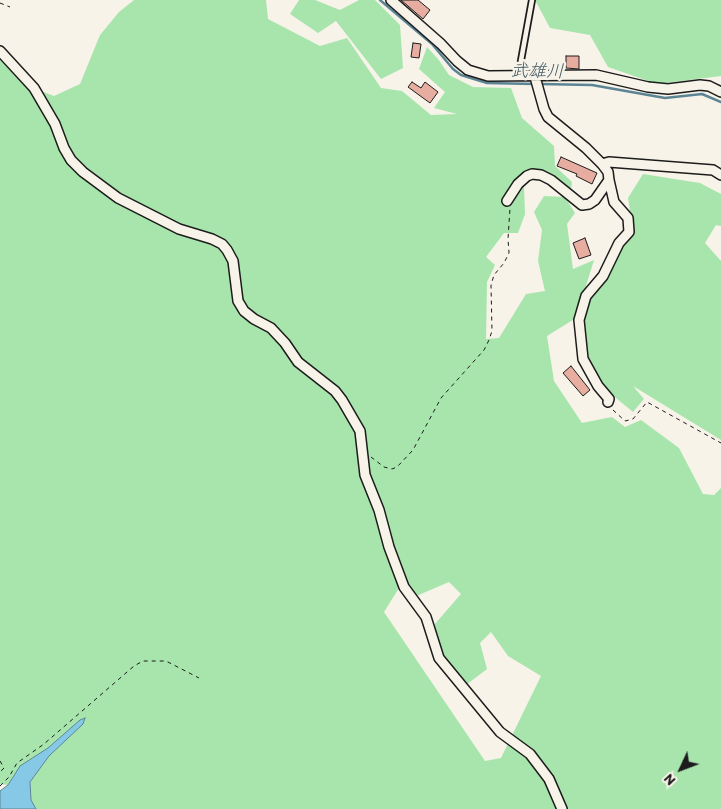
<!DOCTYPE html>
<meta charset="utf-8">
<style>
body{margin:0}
#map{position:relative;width:721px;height:809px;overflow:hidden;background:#f7f3e8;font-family:Itim,sans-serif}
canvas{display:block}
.north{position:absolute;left:656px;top:744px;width:50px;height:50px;-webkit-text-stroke:4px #f7f3e8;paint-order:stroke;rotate:227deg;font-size:14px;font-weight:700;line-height:20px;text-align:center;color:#1c1c1c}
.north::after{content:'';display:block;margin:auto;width:18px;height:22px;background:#1c1c1c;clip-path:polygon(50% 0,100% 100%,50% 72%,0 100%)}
</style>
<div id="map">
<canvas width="721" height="809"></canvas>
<div class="north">N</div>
</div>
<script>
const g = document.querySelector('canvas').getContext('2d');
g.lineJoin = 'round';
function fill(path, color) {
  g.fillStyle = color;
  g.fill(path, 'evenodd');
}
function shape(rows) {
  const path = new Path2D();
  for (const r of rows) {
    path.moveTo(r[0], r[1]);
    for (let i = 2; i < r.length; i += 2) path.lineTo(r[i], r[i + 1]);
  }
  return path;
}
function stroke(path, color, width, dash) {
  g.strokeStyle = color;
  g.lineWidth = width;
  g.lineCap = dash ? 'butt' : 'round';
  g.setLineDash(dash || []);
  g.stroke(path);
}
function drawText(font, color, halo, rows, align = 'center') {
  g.font = font + ' Itim,"Klee One",sans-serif';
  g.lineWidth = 5;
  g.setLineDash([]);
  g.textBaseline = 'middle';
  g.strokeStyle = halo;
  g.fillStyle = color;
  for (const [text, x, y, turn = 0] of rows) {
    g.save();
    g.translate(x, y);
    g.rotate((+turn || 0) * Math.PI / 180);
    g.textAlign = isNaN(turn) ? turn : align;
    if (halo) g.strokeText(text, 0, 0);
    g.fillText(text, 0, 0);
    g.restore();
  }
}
fill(shape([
 [134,0,266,0,268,19,320,46,347,38,381,88,402,91,431,115,457,114,434,108,445,92,419,69,427,47,438,59,449,75,473,87,511,88,522,118,554,146,555,166,572,182,571,190,547,173,527,171,517,179,524,186,525,214,518,233,504,233,486,257,495,265,487,282,486,339,499,338,526,294,545,291,538,261,542,230,534,212,544,196,565,197,575,213,567,224,573,269,594,260,576,318,547,336,554,381,582,423,612,417,625,427,641,420,679,448,703,494,714,495,721,488,721,809,36,809,31,800,30,782,49,756,82,724,84,719,80,720,48,748,20,766,8,785,0,784,0,55,25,85,54,96,80,84,100,35,119,12],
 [449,582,461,594,434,625,442,657,466,685,487,669,480,643,491,632,508,656,541,676,501,758,485,761,384,612,399,588,414,597],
 [299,0,315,0,340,10,359,0,375,0,400,25,403,68,381,79,336,21,318,33,290,14],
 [535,0,721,0,721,76,657,84,608,67,590,35,550,28],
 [643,174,700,183,721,194,721,226,716,225,705,243,721,261,721,440,633,386,644,399,633,412,599,384,586,357,582,320,588,299,600,285,633,231,628,198]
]), '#a7e5ad');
const water = shape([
 [85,718,83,724,49,756,30,782,31,800,36,809,0,809,0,791,8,785,20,766,48,748,80,720,85,718]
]);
fill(water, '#85c9e6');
stroke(water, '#5b8495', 1);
stroke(shape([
 [380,0,432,44,453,69,461,75,487,83,535,84],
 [540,84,592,85,665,98,702,94,721,102]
]), '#5b8495', 2.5);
const building = shape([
 [401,0,418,0,430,10,423,19,401,0],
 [413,43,421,44,419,58,411,57,413,43],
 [566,56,579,56,579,69,566,68,566,56],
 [412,82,421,88,425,82,438,92,430,103,408,87,412,82],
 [561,157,597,173,592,184,576,176,577,174,557,166,561,157],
 [585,238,591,255,579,259,573,243,585,238],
 [571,366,590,390,583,396,563,373,571,366]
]);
fill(building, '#e6ada0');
stroke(building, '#1c1c1c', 1);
const lane = shape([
 [518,77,532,0]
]);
const street = shape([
 [391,0,441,44,457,61,468,70,488,76,596,75,648,87,668,89,700,85,709,86,721,92],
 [0,51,34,88,55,124,64,148,71,160,83,172,118,198,179,229,212,239,222,244,227,250,233,261,238,301,244,311,254,319,271,328,285,343,298,362,335,391,342,400,360,431,365,475,379,510,389,547,404,587,426,617,439,658,500,732,530,754,549,779,562,809],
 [602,164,609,162,713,170,721,175],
 [507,201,518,184,527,176,532,174,541,175,551,180,582,205,589,204,595,200,609,180,608,172,602,164,586,148,548,117,544,109,535,77],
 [608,402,609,399,598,386,583,359,579,320,586,296,603,276,619,243,629,232,628,218,614,202,609,180]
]);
stroke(lane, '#1c1c1c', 8);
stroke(street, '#1c1c1c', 12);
stroke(shape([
 [0,3,10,7],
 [613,410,625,421,633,419,647,402,721,443],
 [371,457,384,467,392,469,397,467,413,450,441,398,484,350,489,340,492,331,491,285,494,275,504,263,509,253,508,239,510,208],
 [0,761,4,768,0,772],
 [0,786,9,777,17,763,44,744,134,666,143,661,166,661,199,678]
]), '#1c1c1c', 1, [4, 4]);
stroke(lane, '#f7f3e8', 4.5);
stroke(street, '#f7f3e8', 9);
drawText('italic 18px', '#415963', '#f7f3e8', [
 ["武雄川",537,72,1]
]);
</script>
